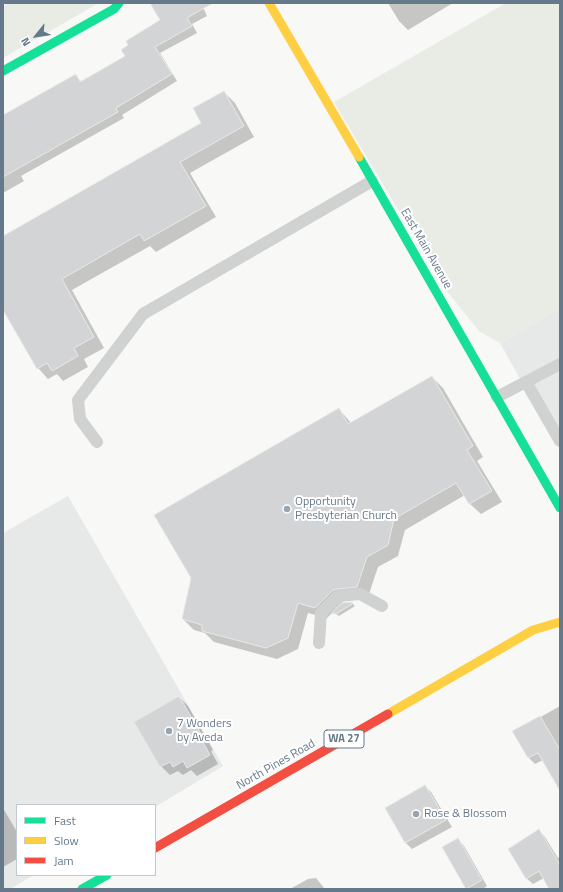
<!DOCTYPE html>
<style>
body{margin:0}
#map{position:relative;width:563px;height:892px;overflow:hidden;background:#f8f8f7;font-family:"Titillium Web",sans-serif}
canvas{display:block}
.frame{position:absolute;inset:0;border:4px solid #65798a;pointer-events:none}
.legend{position:absolute;left:16px;top:804px;width:140px;height:72px;box-sizing:border-box;background:#fff;border:1px solid #c1c9d0;margin:0;padding:5px 7px;list-style:none;font-size:12px;color:#65798a}
.legend li{display:flex;align-items:center;gap:8px;height:20px}
.legend b{width:20px;border:1px solid #c1c9d0}
.north{position:absolute;left:16px;top:16px;width:40px;height:40px;-webkit-text-stroke:3px #fff;paint-order:stroke;rotate:240deg;font-size:11px;font-weight:700;line-height:16px;text-align:center;color:#65798a}
.north::after{content:'';display:block;margin:auto;width:14px;height:18px;background:#65798a;clip-path:polygon(50% 0,100% 100%,50% 72%,0 100%)}
</style>
<div id="map">
<canvas width="563" height="892"></canvas>
<div class="frame"></div>
<ul class="legend">
<li><b style="height:5px;background:#16e098"></b>Fast</li>
<li><b style="height:5px;background:#ffcf43"></b>Slow</li>
<li><b style="height:5px;background:#f24e42"></b>Jam</li>
</ul>
<div class="north">N</div>
</div>
<script>
const g = document.querySelector('canvas').getContext('2d');
g.lineJoin = 'round';
function fill(path, color) {
  g.fillStyle = color;
  g.fill(path, 'evenodd');
}
function shape(rows) {
  const path = new Path2D();
  for (const r of rows) {
    path.moveTo(r[0], r[1]);
    for (let i = 2; i < r.length; i += 2) path.lineTo(r[i], r[i + 1]);
  }
  return path;
}
function stroke(path, color, width, dash) {
  g.strokeStyle = color;
  g.lineWidth = width;
  g.lineCap = dash ? 'butt' : 'round';
  g.setLineDash(dash || []);
  g.stroke(path);
}
function drawText(font, color, halo, rows, align = 'center') {
  g.font = font + ' "Titillium Web",sans-serif';
  g.lineWidth = 4;
  g.setLineDash([]);
  g.textBaseline = 'middle';
  g.strokeStyle = halo;
  g.fillStyle = color;
  for (const [text, x, y, turn = 0] of rows) {
    g.save();
    g.translate(x, y);
    g.rotate((+turn || 0) * Math.PI / 180);
    g.textAlign = isNaN(turn) ? turn : align;
    if (halo) g.strokeText(text, 0, 0);
    g.fillText(text, 0, 0);
    g.restore();
  }
}
fill(shape([
 [560,309,560,450,500,343],
 [68,496,223,766,155,807,155,805,17,805,17,875,34,875,10,889,3,889,3,533]
]), '#e7e8e8');
fill(shape([
 [8,3,99,3,3,58,3,6],
 [506,3,560,3,560,309,500,343,480,332,446,290,334,102]
]), '#e8ece5');
fill(shape([
 [151,3,201,3,207,16,192,24,197,33,160,53,177,81,122,115,124,118,21,176,24,181,3,193,3,131,75,76,82,82,126,56,161,21],
 [388,3,453,3,408,30,399,21],
 [224,92,235,103,254,137,190,173,216,217,156,252,150,246,72,290,104,348,84,359,88,367,63,381,57,374,48,379,38,368,3,308,3,237,203,123],
 [432,377,443,388,483,457,477,461,502,502,481,514,470,504,465,495,405,530,398,556,378,567,368,597,344,601,341,604,352,603,355,606,339,616,333,612,327,618,308,613,298,649,277,659,214,642,205,633,194,630,183,619,339,409,351,423],
 [179,697,188,706,213,750,211,751,218,764,197,776,191,770,183,775,178,771,170,775,161,766,136,722],
 [560,706,560,785,543,760,535,764,529,758,514,732],
 [425,786,431,792,452,827,412,849,406,843,387,808],
 [3,808,17,832,17,859,3,867],
 [539,830,545,837,558,858,560,856,560,889,551,889,544,878,533,884,526,878],
 [458,839,464,846,487,886,483,889,466,889,443,848],
 [316,878,325,889,290,889,308,879]
]), '#0003');
const building = shape([
 [150,3,213,3,187,18,192,26,155,47,172,74,116,108,118,112,3,177,3,115,76,74,80,82,125,56,121,50,128,45,126,41,160,20,150,3],
 [224,91,244,126,180,162,206,206,144,241,140,234,62,279,94,337,74,348,78,356,52,371,47,363,37,369,3,310,3,236,201,123,193,108,224,91],
 [432,376,473,446,467,450,492,491,469,504,456,483,394,519,388,545,367,557,357,587,337,589,333,590,315,608,298,603,288,638,266,648,202,631,202,625,182,619,191,578,154,515,339,408,348,424,432,376],
 [352,602,352,604,336,614,332,613,341,603,352,602],
 [179,696,205,741,203,742,210,755,187,768,183,761,173,767,170,762,160,767,134,722,179,696],
 [540,716,560,750,560,791,538,753,528,758,512,731,540,716],
 [425,785,446,820,405,843,385,808,425,785],
 [539,829,560,865,560,889,549,889,539,871,526,879,508,849,539,829],
 [458,838,482,880,466,889,442,847,458,838]
]);
fill(building, '#d3d4d5');
stroke(building, '#e8e8e6', 1);
stroke(shape([
 [526,382,560,441],
 [497,397,560,364],
 [97,442,80,419,78,400,143,314,372,181],
 [319,643,321,613,338,596,360,594,382,606]
]), '#d0d2d2', 12);
stroke(shape([
 [3,71,114,9,119,3],
 [359,157,560,508],
 [82,889,107,875]
]), '#16e098', 9);
stroke(shape([
 [269,3,359,157],
 [388,714,533,630,560,622]
]), '#ffcf43', 9);
stroke(shape([
 [155,848,388,714]
]), '#f24e42', 9);
for (const [x, y, r, color] of [
 [287,509,4,"#98a5b0"],
 [169,731,4,"#98a5b0"],
 [416,814,4,"#98a5b0"]
]) {
  const dot = new Path2D();
  dot.arc(x, y, r, 0, 2 * Math.PI);
  g.fillStyle = color;
  g.fill(dot);
  stroke(dot, '#fff', 1.5);
}
for (const [x, y, w] of [
 [344,739,40]
]) {
  const box = new Path2D();
  box.roundRect(x - w / 2, y - 9, w, 18, 3);
  g.fillStyle = '#fff';
  g.fill(box);
  stroke(box, '#65798a', 1);
}
drawText('bold 11px', '#65798a', null, [
 ["WA 27",344,739]
]);
drawText('12px', '#65798a', '#fff', [
 ["East Main Avenue",426,249,60],
 ["North Pines Road",276,765,-30]
]);
drawText('12px', '#65798a', '#fff', [
 ["Opportunity",295,502],
 ["Presbyterian Church",295,516],
 ["7 Wonders",177,724],
 ["by Aveda",177,738],
 ["Rose & Blossom",424,814]
], 'left');
</script>
